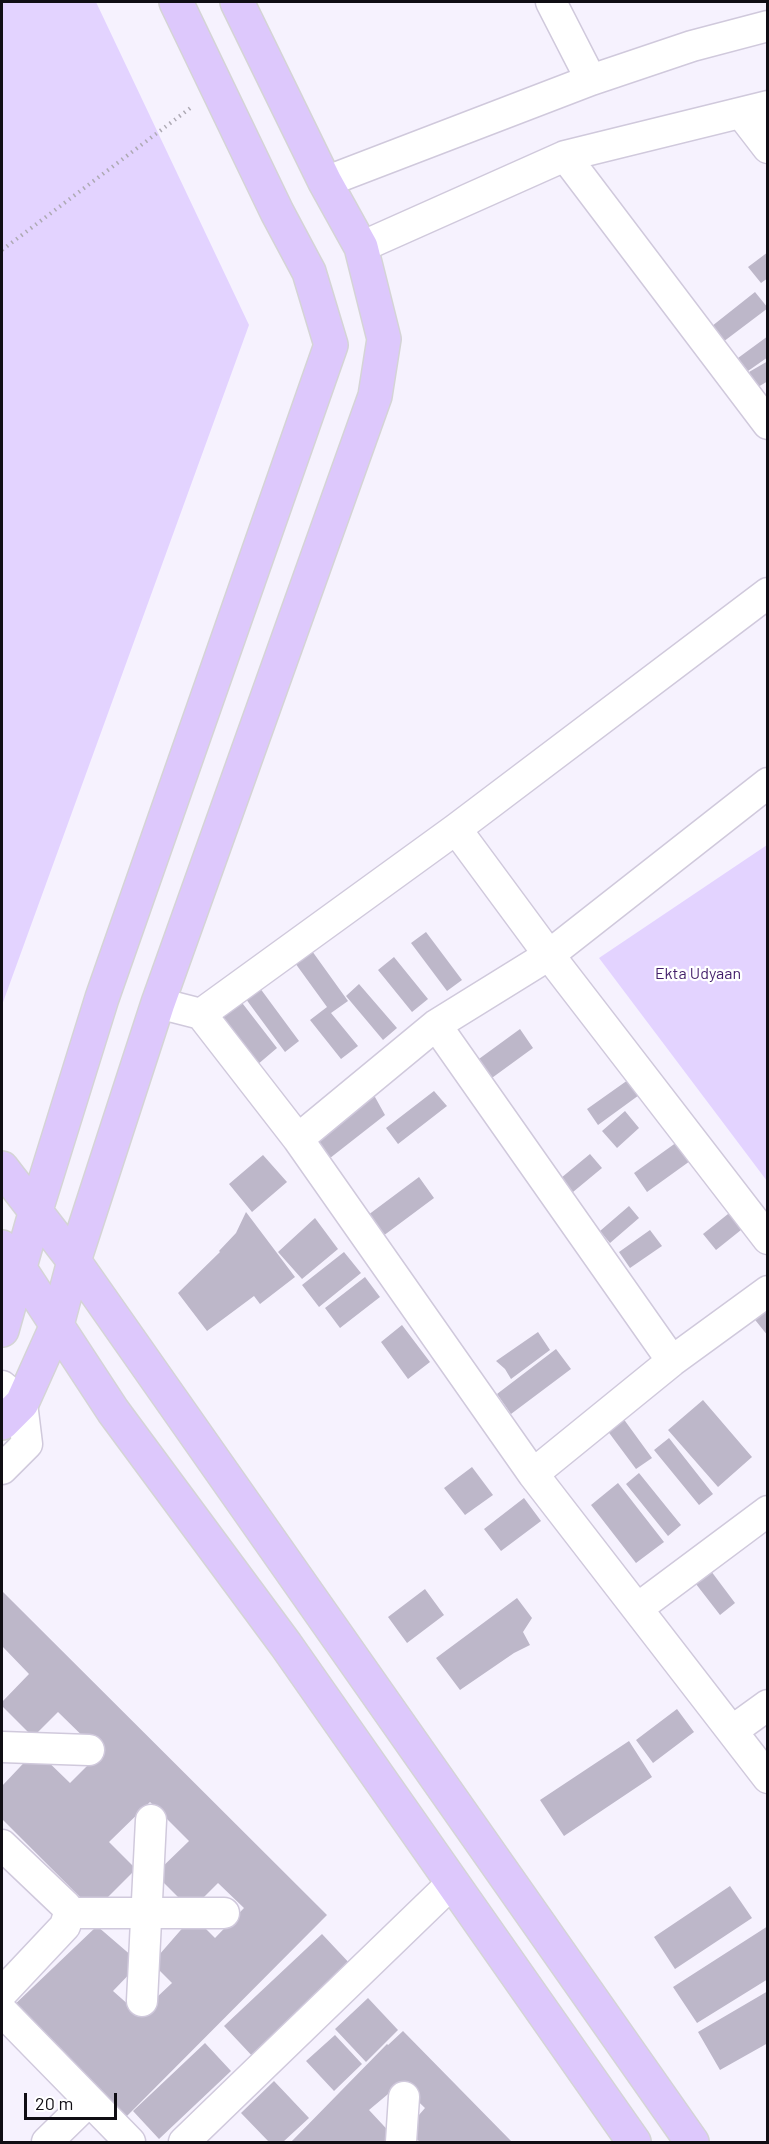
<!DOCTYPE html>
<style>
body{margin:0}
#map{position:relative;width:769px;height:2144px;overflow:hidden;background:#f6f2fe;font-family:Barlow,sans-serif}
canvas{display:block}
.frame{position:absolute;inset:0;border:3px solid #100e14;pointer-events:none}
.scale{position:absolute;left:24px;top:2093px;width:93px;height:27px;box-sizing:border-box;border:3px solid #100e14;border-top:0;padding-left:8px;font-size:18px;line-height:21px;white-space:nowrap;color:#100e14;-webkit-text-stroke:4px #fff;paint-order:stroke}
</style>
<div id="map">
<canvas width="769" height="2144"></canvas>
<div class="frame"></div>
<div class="scale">20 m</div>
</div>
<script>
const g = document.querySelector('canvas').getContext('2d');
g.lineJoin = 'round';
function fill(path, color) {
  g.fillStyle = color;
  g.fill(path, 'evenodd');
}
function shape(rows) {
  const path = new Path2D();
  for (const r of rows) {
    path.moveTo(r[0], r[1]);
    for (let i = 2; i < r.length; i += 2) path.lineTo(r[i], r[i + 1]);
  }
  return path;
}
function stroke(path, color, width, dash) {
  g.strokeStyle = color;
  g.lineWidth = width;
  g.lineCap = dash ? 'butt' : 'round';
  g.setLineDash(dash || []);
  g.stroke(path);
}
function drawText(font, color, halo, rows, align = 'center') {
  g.font = font + ' Barlow,sans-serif';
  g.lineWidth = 4.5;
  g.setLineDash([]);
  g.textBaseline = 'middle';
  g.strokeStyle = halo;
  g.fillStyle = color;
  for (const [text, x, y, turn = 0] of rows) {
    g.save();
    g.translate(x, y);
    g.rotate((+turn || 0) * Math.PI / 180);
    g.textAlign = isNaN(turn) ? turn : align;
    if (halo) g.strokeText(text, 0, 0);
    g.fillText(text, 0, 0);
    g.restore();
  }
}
fill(shape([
 [2,2,96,2,249,325,2,1005],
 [767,845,767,1181,599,958]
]), '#e3d3ff');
fill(shape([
 [768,252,768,278,761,283,748,267],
 [755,292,768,308,719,345,707,330],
 [768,336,768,357,748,371,738,358],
 [768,361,768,381,758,387,749,372],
 [426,932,462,980,447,991,411,943],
 [307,944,348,1001,331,1013,358,1046,341,1059,310,1020,327,1007,290,956],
 [394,957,428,999,412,1012,378,970],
 [254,980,299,1041,285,1052,240,991],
 [359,984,397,1028,383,1040,346,996],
 [236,995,277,1048,257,1065,216,1011],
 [520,1029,533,1048,485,1083,472,1064],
 [635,1075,646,1090,598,1125,587,1109],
 [370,1088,385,1115,325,1162,306,1139],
 [434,1091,447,1106,398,1144,386,1128],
 [625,1111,639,1128,617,1148,602,1131],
 [684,1137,697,1156,647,1192,634,1173],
 [590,1154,602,1168,573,1192,561,1178],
 [263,1155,287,1182,252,1212,229,1184],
 [419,1177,434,1198,379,1239,364,1218],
 [629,1206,639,1218,610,1243,600,1231],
 [733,1210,746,1226,716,1250,703,1234],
 [246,1212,295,1277,260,1304,254,1296,207,1331,178,1293,220,1252,219,1251,236,1233],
 [315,1218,338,1249,302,1279,278,1252],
 [650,1230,662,1246,630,1268,619,1252],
 [344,1252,361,1273,319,1307,302,1285],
 [365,1277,380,1297,340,1328,325,1308],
 [768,1306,768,1336,752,1316],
 [402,1325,430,1362,408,1379,381,1342],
 [538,1332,550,1350,511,1379,505,1369,496,1361],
 [556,1349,571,1369,511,1414,497,1394],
 [703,1400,752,1457,718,1487,668,1430],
 [620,1414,652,1458,636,1469,604,1426],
 [669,1438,713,1494,699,1505,654,1450],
 [472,1467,493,1495,465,1515,444,1488],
 [639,1473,681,1525,668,1536,626,1484],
 [618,1483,664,1542,636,1563,591,1505],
 [524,1498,541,1521,501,1551,484,1529],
 [705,1563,735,1603,720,1615,689,1575],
 [425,1589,444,1615,407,1643,388,1617],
 [2,1591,327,1915,124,2119,11,2008,97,1926,140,1963,113,1991,139,2014,172,1983,152,1963,193,1916,215,1938,244,1908,218,1883,191,1910,155,1874,189,1841,150,1802,109,1842,136,1869,94,1911,2,1819,2,1786,36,1750,70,1783,100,1753,58,1712,33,1737,2,1706,2,1702,29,1674,2,1646],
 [517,1598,532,1618,523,1632,530,1645,514,1653,460,1690,436,1658],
 [677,1709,694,1732,653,1763,636,1740],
 [629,1741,652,1777,564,1836,540,1800],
 [730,1886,752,1918,675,1969,654,1937],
 [768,1926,768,1979,697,2023,673,1987],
 [322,1934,353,1967,255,2059,224,2026],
 [768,1991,768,2043,720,2070,698,2032],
 [368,1998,398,2030,366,2062,335,2029],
 [403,2031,512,2142,420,2142,406,2130,425,2108,400,2084,369,2110,396,2139,393,2142,291,2142,387,2044,388,2045],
 [335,2035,362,2064,334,2091,306,2061],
 [205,2043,231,2071,159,2139,133,2111],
 [274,2081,309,2118,283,2142,269,2142,241,2113]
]), '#bdb7c9');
const minor = shape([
 [551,2,591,80],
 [741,113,768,148],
 [565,156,768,424],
 [325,182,591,80,692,46,768,26],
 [361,247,565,156,768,106],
 [456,829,549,955,768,1239],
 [158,1003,201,1014,298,1139,533,1474,768,1778],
 [201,1014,456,829,768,593],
 [436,1025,672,1361],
 [298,1139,436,1025,549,955,768,783],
 [2,1386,22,1403,27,1444,2,1469],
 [533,1474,672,1361,768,1291],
 [638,1608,768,1511],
 [732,1731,768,1705],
 [2,1747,89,1750],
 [2,1845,66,1906,69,1913,65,1926,2,1993],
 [69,1913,224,1913],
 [142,2001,151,1820],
 [2,2011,130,2142],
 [47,2142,89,2101],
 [184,2142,452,1883],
 [401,2142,404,2097]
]);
const major = shape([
 [2,1168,74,1261,692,2142],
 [2,1247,20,1269,113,1411,286,1645,634,2142],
 [2,1330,36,1210,102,998,331,345,309,272,277,212,176,2],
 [2,1423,22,1403,57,1325,74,1261,158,1003,375,396,384,339,361,247,325,182,237,2]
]);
stroke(minor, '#d0c9dc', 33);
stroke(major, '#d4d4d5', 36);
stroke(shape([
 [2,250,193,106]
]), '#aeaab4', 4, [1.5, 4.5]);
stroke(minor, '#fff', 30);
stroke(major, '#ddc8fc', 33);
drawText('16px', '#431e6a', '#fff', [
 ["Ekta Udyaan",698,974]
]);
</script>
